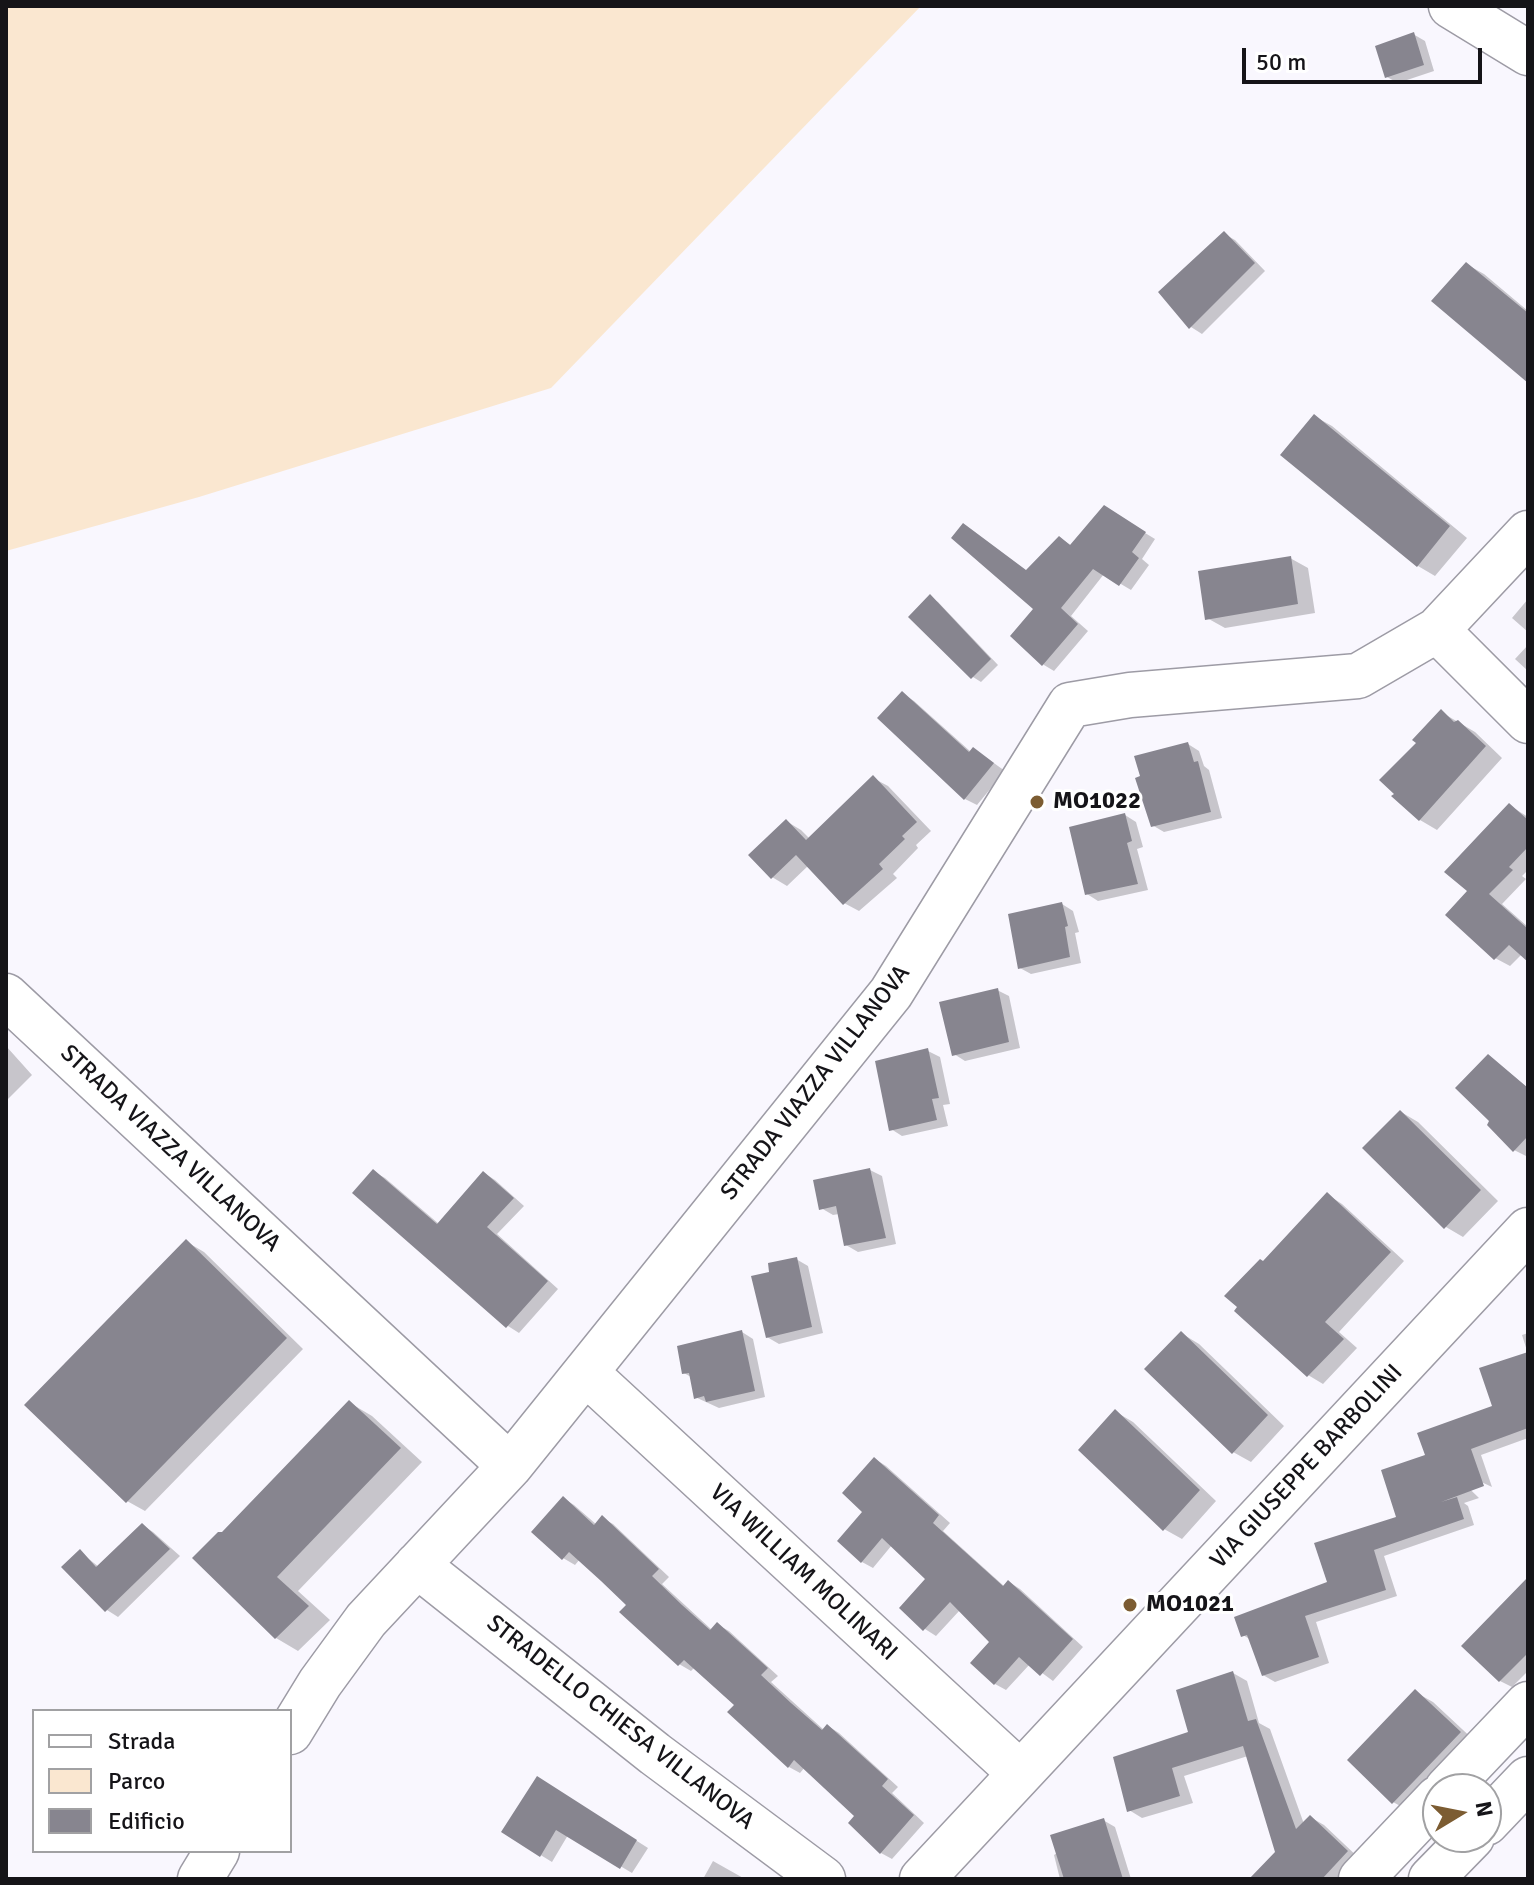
<!DOCTYPE html>
<style>
body{margin:0}
#map{position:relative;width:1534px;height:1885px;overflow:hidden;background:#f9f7fe;font-family:Signika,sans-serif}
canvas{display:block}
.frame{position:absolute;inset:0;border:8px solid #151418;pointer-events:none}
.legend{position:absolute;left:32px;top:1709px;width:260px;height:144px;box-sizing:border-box;background:#fff;border:2px solid #a1a1a3;margin:0;padding:10px 14px;list-style:none;font-size:24px;color:#151418}
.legend li{display:flex;align-items:center;gap:16px;height:40px}
.legend b{width:40px;border:2px solid #a1a1a3}
.north{position:absolute;left:1422px;top:1773px;width:80px;height:80px;box-sizing:border-box;background:#fff;border:2px solid #a1a1a3;border-radius:50%;rotate:80deg;font-size:22px;font-weight:700;line-height:32px;text-align:center;color:#151418}
.north::after{content:'';display:block;margin:auto;width:28px;height:36px;background:#7c5c32;clip-path:polygon(50% 0,100% 100%,50% 72%,0 100%)}
.scale{position:absolute;left:1242px;top:48px;width:240px;height:36px;box-sizing:border-box;border:4px solid #151418;border-top:0;padding-left:10px;font-size:24px;line-height:28px;white-space:nowrap;color:#151418;-webkit-text-stroke:6px #fff;paint-order:stroke}
</style>
<div id="map">
<canvas width="1534" height="1885"></canvas>
<div class="frame"></div>
<ul class="legend">
<li><b style="height:10px;background:#fff"></b>Strada</li>
<li><b style="height:22px;background:#fae7d0"></b>Parco</li>
<li><b style="height:22px;background:#87858f"></b>Edificio</li>
</ul>
<div class="north">N</div>
<div class="scale">50 m</div>
</div>
<script>
const g = document.querySelector('canvas').getContext('2d');
g.lineJoin = 'round';
function fill(path, color) {
  g.fillStyle = color;
  g.fill(path, 'evenodd');
}
function shape(rows) {
  const path = new Path2D();
  for (const r of rows) {
    path.moveTo(r[0], r[1]);
    for (let i = 2; i < r.length; i += 2) path.lineTo(r[i], r[i + 1]);
  }
  return path;
}
function stroke(path, color, width, dash) {
  g.strokeStyle = color;
  g.lineWidth = width;
  g.lineCap = dash ? 'butt' : 'round';
  g.setLineDash(dash || []);
  g.stroke(path);
}
function drawText(font, color, halo, rows, align = 'center') {
  g.font = font + ' Signika,sans-serif';
  g.lineWidth = 6;
  g.setLineDash([]);
  g.textBaseline = 'middle';
  g.strokeStyle = halo;
  g.fillStyle = color;
  for (const [text, x, y, turn = 0] of rows) {
    g.save();
    g.translate(x, y);
    g.rotate((+turn || 0) * Math.PI / 180);
    g.textAlign = isNaN(turn) ? turn : align;
    if (halo) g.strokeText(text, 0, 0);
    g.fillText(text, 0, 0);
    g.restore();
  }
}
fill(shape([
 [6,6,921,6,551,388,199,497,6,551]
]), '#fae7d0');
fill(shape([
 [1413,34,1425,41,1434,71,1398,83,1387,77],
 [1224,234,1235,240,1265,271,1202,334,1191,327],
 [1466,264,1484,274,1528,311,1528,381],
 [1314,416,1332,426,1467,538,1435,576,1418,566],
 [1104,508,1155,539,1142,559,1149,565,1131,590,1104,574,1071,616,1088,631,1054,671,1044,665,1013,636,1036,609,1028,571,1060,538,1072,546],
 [1290,558,1308,568,1315,613,1225,628,1207,618],
 [930,597,938,602,998,665,981,682,973,677],
 [1528,599,1528,632,1512,618],
 [1528,645,1528,671,1515,659],
 [903,694,914,701,971,752,984,756,1005,771,977,805,965,799,880,718],
 [1441,712,1475,732,1502,758,1437,830,1420,820,1397,793,1419,743],
 [1188,744,1199,751,1204,766,1209,770,1222,818,1164,832,1152,825],
 [873,778,888,786,931,831,916,845,918,848,893,874,897,878,859,911,844,903,809,865,787,886,772,877,786,821,801,830,810,839],
 [1509,805,1528,817,1528,870,1522,876,1526,879,1502,904,1528,927,1528,959,1522,954,1510,966,1495,958,1470,891],
 [1125,815,1136,822,1143,847,1137,849,1148,890,1098,901,1087,894],
 [1062,904,1073,911,1079,932,1075,933,1081,963,1031,974,1020,968],
 [997,990,1009,996,1020,1048,965,1061,954,1054],
 [6,1046,32,1075,6,1101],
 [928,1051,940,1057,950,1104,943,1105,948,1126,902,1136,891,1129],
 [1489,1056,1528,1088,1528,1154,1526,1156,1514,1150],
 [1401,1112,1418,1122,1498,1201,1463,1237,1446,1227,1365,1148],
 [870,1170,882,1176,896,1244,858,1252,846,1245,839,1214,833,1215,821,1208],
 [373,1171,385,1178,439,1224,484,1173,495,1180,524,1206,497,1234,558,1289,519,1333,508,1326,355,1192],
 [1328,1195,1342,1204,1404,1261,1339,1332,1357,1348,1323,1384,1308,1375,1263,1263],
 [187,1242,204,1252,303,1349,145,1511,127,1501],
 [796,1259,808,1266,823,1333,779,1344,767,1337,772,1273],
 [742,1332,753,1339,765,1397,719,1408,695,1397,691,1377,684,1373],
 [1181,1333,1199,1344,1284,1426,1251,1462,1233,1452],
 [1528,1333,1528,1438,1481,1455,1492,1487,1445,1465,1479,1498,1464,1503,1468,1506,1474,1525,1384,1556,1397,1596,1316,1622,1329,1663,1275,1682,1263,1675,1251,1640,1243,1635,1329,1583,1399,1518,1427,1457,1495,1407,1528,1354,1522,1335],
 [350,1403,372,1416,422,1462,298,1591,330,1620,298,1651,276,1638,223,1534],
 [1116,1412,1133,1422,1216,1501,1182,1539,1164,1529],
 [875,1459,886,1466,950,1523,943,1531,1005,1587,1009,1582,1020,1589,1083,1647,1053,1681,1030,1664,1006,1690,995,1684,992,1642,960,1610,936,1636,925,1629,928,1579,892,1545,873,1568,862,1562,865,1512],
 [563,1498,574,1505,597,1525,602,1518,613,1524,669,1577,662,1584,712,1630,718,1625,729,1631,778,1676,771,1682,824,1730,828,1726,839,1733,898,1787,892,1793,924,1823,892,1859,881,1853,857,1816,805,1767,800,1773,789,1767,737,1704,695,1667,691,1671,679,1664,629,1605,580,1559,575,1565,563,1558],
 [142,1525,153,1532,180,1556,118,1617,107,1610,80,1552,99,1567],
 [1528,1580,1528,1671,1512,1687,1500,1681],
 [1233,1673,1247,1681,1259,1723,1270,1729,1304,1824,1310,1817,1324,1825,1361,1860,1342,1879,1252,1879,1278,1852,1248,1756,1184,1776,1193,1803,1142,1818,1129,1810,1191,1733],
 [1415,1692,1433,1702,1477,1743,1411,1812,1393,1802],
 [549,1785,648,1848,632,1873,568,1835,552,1862,503,1832],
 [1103,1820,1115,1827,1131,1879,1060,1879,1054,1855],
 [713,1861,745,1879,703,1879]
]), '#0003');
fill(shape([
 [1414,32,1424,65,1385,78,1375,46],
 [1224,231,1255,263,1189,329,1158,292],
 [1466,262,1528,313,1528,383,1431,301],
 [1314,414,1450,526,1417,567,1280,455],
 [1104,505,1146,532,1132,552,1139,558,1119,586,1093,569,1061,608,1078,624,1042,666,1010,636,1033,609,951,538,963,523,1026,570,1059,536,1070,545],
 [1291,556,1298,604,1205,620,1198,571],
 [930,594,991,659,971,679,908,617],
 [902,691,969,752,973,747,994,763,964,800,877,718],
 [1441,709,1454,722,1458,720,1486,746,1419,821,1391,796,1394,794,1379,780,1416,743,1412,740],
 [1188,742,1194,762,1198,761,1211,812,1151,827,1135,778,1140,776,1134,756],
 [873,775,917,822,902,836,905,839,879,864,883,869,843,905,796,855,771,879,748,855,786,819,806,840],
 [1509,803,1528,820,1528,847,1509,867,1513,870,1489,894,1528,929,1528,962,1509,945,1494,960,1445,915,1467,891,1444,872],
 [1125,813,1132,841,1127,843,1138,884,1085,895,1069,827],
 [1062,902,1068,926,1065,927,1070,957,1018,969,1008,914],
 [998,988,1009,1042,952,1056,939,1002],
 [928,1048,939,1098,932,1099,937,1120,889,1131,875,1061],
 [1488,1054,1528,1088,1528,1136,1513,1152,1487,1125,1489,1121,1455,1088],
 [1400,1110,1481,1190,1444,1229,1362,1148],
 [870,1168,886,1238,844,1246,836,1206,819,1210,813,1180],
 [373,1169,437,1224,483,1171,514,1198,487,1227,548,1281,506,1328,352,1193],
 [1327,1192,1391,1252,1325,1322,1344,1339,1307,1377,1234,1311,1237,1307,1224,1296,1260,1259,1263,1261],
 [186,1239,287,1338,126,1503,24,1405],
 [797,1257,812,1327,766,1338,751,1276,769,1272,768,1263],
 [742,1330,755,1391,706,1402,704,1396,694,1399,689,1373,682,1374,677,1346],
 [1181,1331,1268,1415,1232,1454,1144,1369],
 [1528,1352,1528,1428,1471,1449,1484,1486,1441,1502,1457,1497,1464,1519,1374,1550,1386,1590,1305,1616,1319,1657,1262,1676,1247,1635,1241,1637,1234,1617,1327,1582,1314,1543,1396,1517,1381,1470,1425,1455,1417,1433,1492,1406,1479,1368],
 [349,1400,401,1448,277,1577,309,1606,275,1639,192,1558,218,1532,222,1532],
 [1115,1409,1200,1490,1163,1531,1078,1450],
 [874,1457,939,1515,933,1523,1003,1586,1008,1580,1073,1639,1040,1676,1019,1657,994,1685,970,1663,989,1642,950,1602,923,1631,899,1608,925,1579,882,1538,861,1563,837,1541,862,1512,842,1493],
 [563,1496,594,1525,602,1515,659,1569,652,1576,682,1605,710,1630,717,1622,768,1668,761,1675,791,1703,822,1730,827,1724,888,1779,882,1786,914,1815,880,1854,848,1823,854,1816,794,1760,788,1768,727,1712,734,1705,684,1660,678,1666,619,1612,626,1605,601,1581,569,1552,562,1560,531,1532],
 [142,1523,170,1549,105,1612,61,1567,80,1549,96,1567],
 [1528,1577,1528,1653,1499,1682,1461,1646],
 [1233,1671,1248,1721,1256,1719,1296,1829,1310,1815,1348,1851,1322,1879,1249,1879,1275,1852,1243,1746,1172,1768,1180,1796,1127,1812,1113,1757,1188,1732,1176,1690],
 [1415,1689,1461,1732,1392,1804,1347,1760],
 [537,1776,637,1840,620,1869,556,1830,540,1857,501,1832],
 [1104,1818,1123,1879,1064,1879,1050,1835]
]), '#87858f');
const minor = shape([
 [1451,6,1528,53],
 [1437,630,1528,721],
 [6,996,510,1466],
 [586,1373,1020,1773],
 [417,1565,655,1754,823,1879],
 [290,1732,320,1683,366,1620,510,1466,891,993,1070,705,1130,695,1358,676,1437,630,1528,533],
 [1447,1789,1528,1704],
 [1486,1823,1528,1779],
 [200,1879,217,1851],
 [922,1879,1528,1230],
 [1361,1879,1438,1798],
 [1431,1879,1472,1837]
]);
stroke(minor, '#9d9ba5', 47);
stroke(minor, '#fff', 44);
for (const [x, y, r, color] of [
 [1037,802,8,"#7c5c32"],
 [1130,1605,8,"#7c5c32"]
]) {
  const dot = new Path2D();
  dot.arc(x, y, r, 0, 2 * Math.PI);
  g.fillStyle = color;
  g.fill(dot);
  stroke(dot, '#fff', 3);
}
drawText('bold 24px', '#151418', '#fff', [
 ["MO1022",1053,802],
 ["MO1021",1146,1605]
], 'left');
drawText('24px', '#151418', '#fff', [
 ["STRADA VIAZZA VILLANOVA",816,1083,-52],
 ["STRADA VIAZZA VILLANOVA",170,1149,43],
 ["VIA GIUSEPPE BARBOLINI",1307,1467,-47],
 ["VIA WILLIAM MOLINARI",803,1573,43],
 ["STRADELLO CHIESA VILLANOVA",620,1723,38]
]);
</script>
